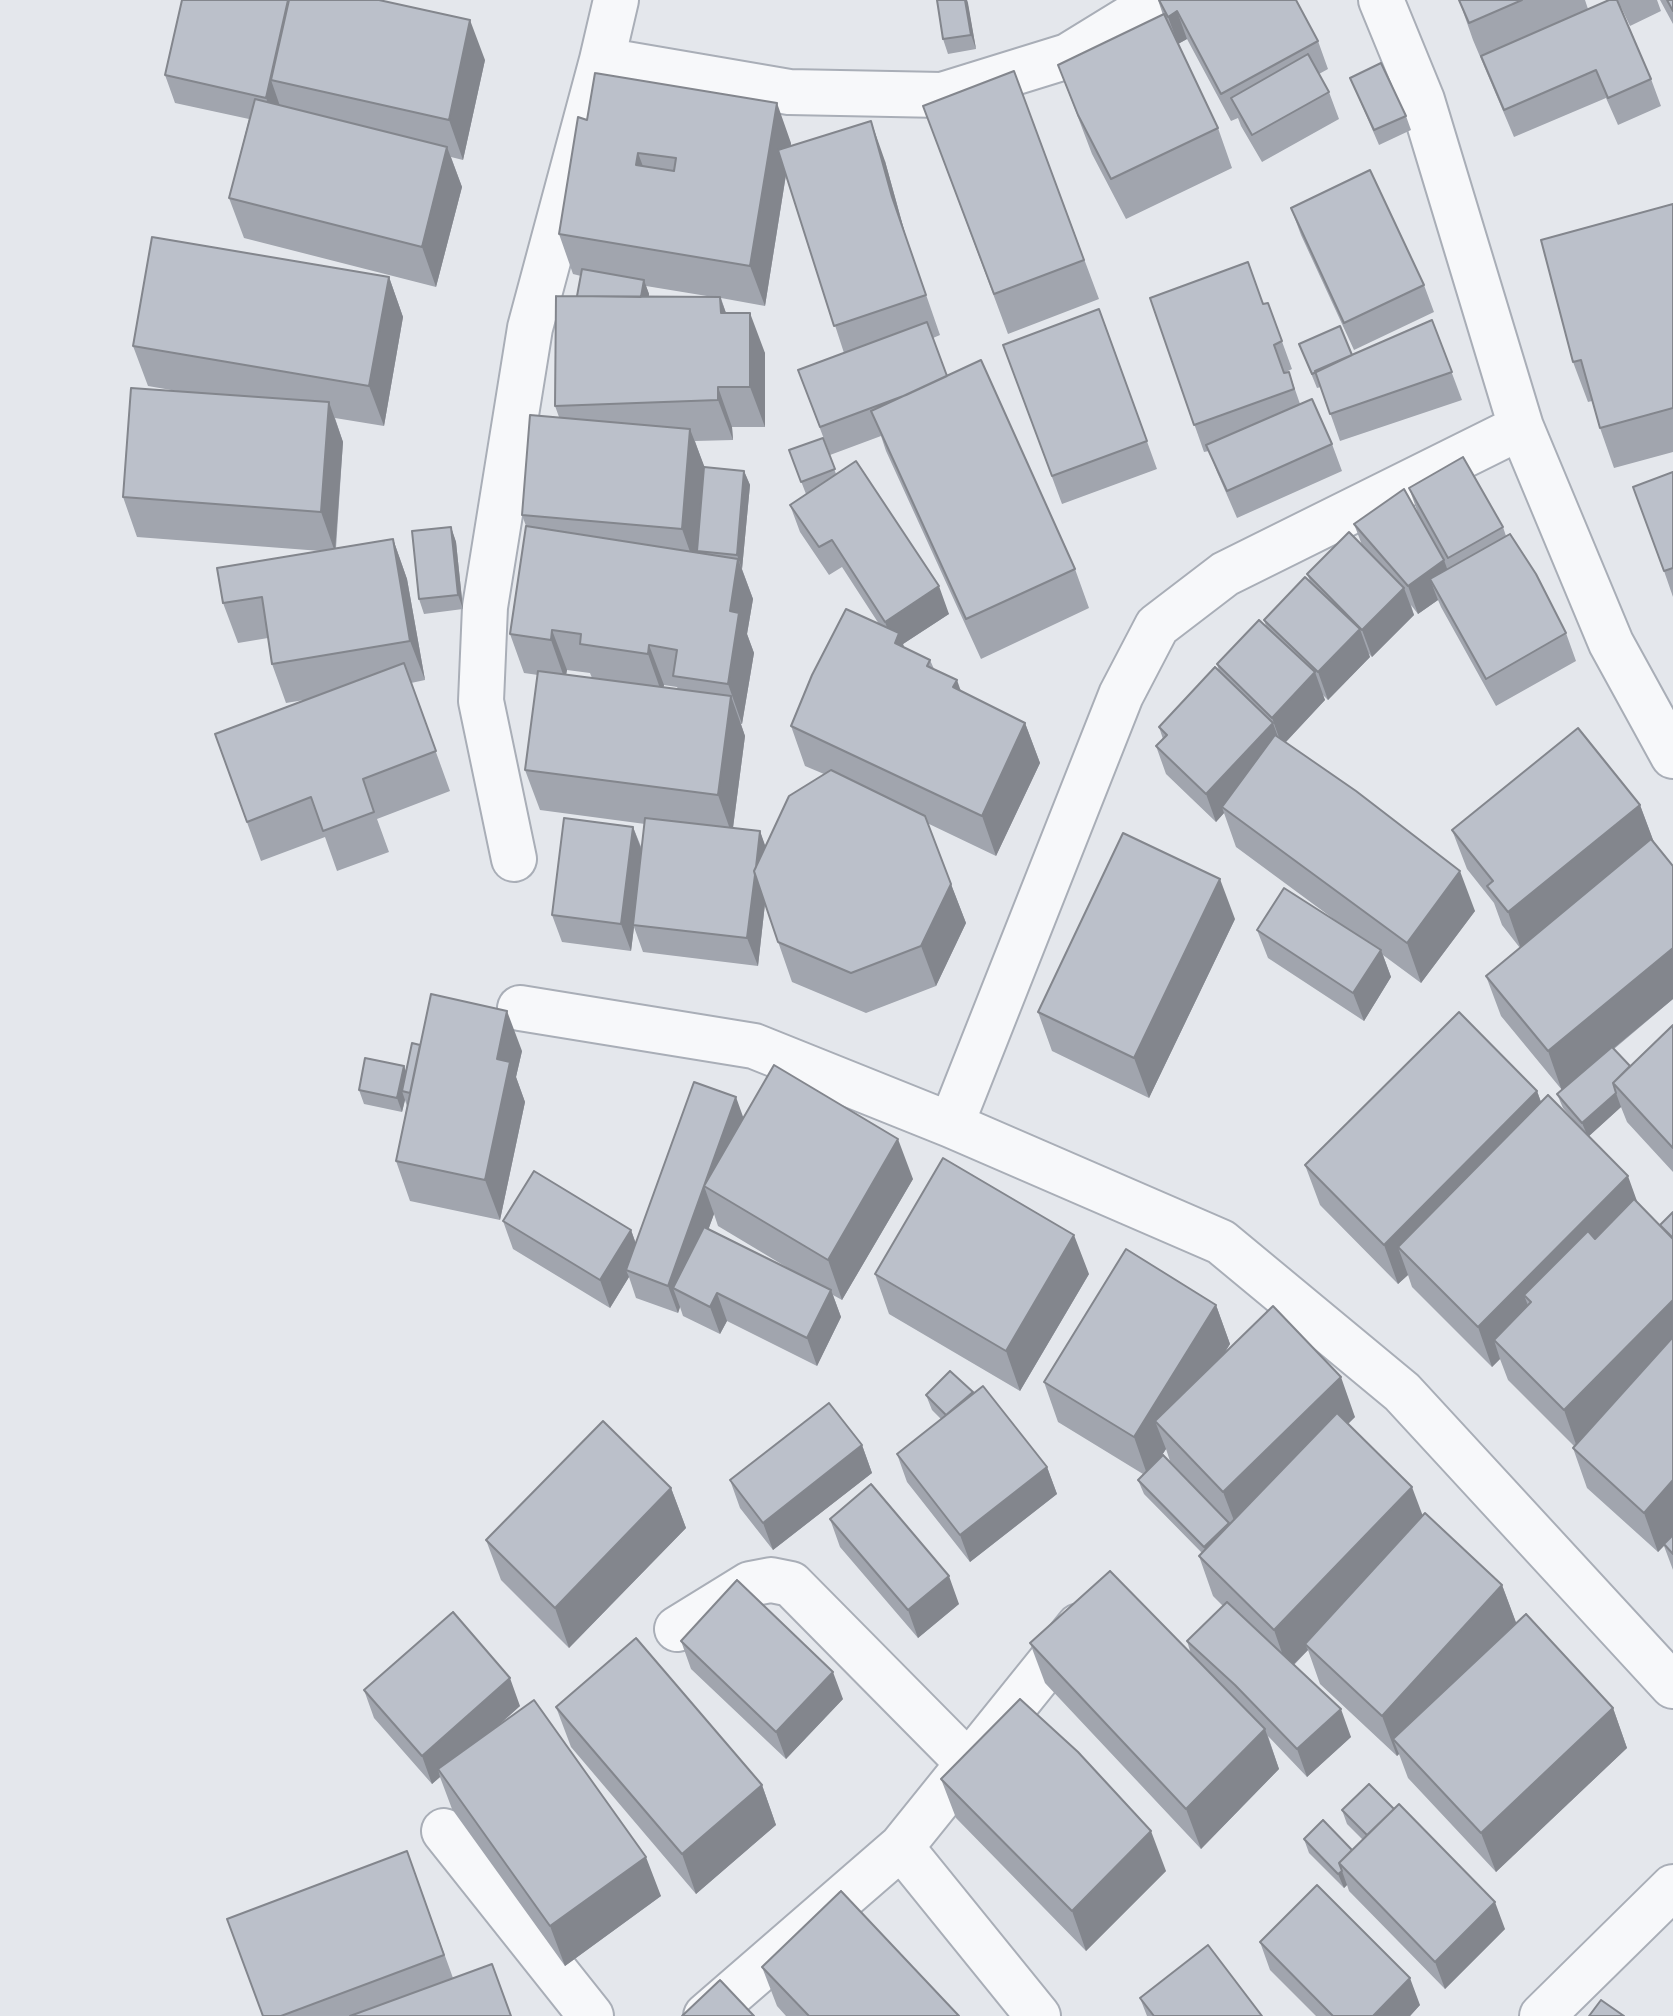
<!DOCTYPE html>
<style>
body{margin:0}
canvas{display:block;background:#e4e7ec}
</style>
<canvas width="1673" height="2016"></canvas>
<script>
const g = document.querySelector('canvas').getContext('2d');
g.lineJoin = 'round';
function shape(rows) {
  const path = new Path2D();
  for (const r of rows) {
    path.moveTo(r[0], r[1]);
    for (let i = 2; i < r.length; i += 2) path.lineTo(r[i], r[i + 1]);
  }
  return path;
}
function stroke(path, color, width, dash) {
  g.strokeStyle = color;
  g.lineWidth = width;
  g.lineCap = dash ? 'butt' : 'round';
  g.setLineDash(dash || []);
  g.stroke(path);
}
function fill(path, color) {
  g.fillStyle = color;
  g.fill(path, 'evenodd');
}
const minor = shape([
 [1381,0,1422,100,1521,427,1611,643,1673,756],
 [602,60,789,92,942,95,1068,56,1159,0],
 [514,859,481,701,485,607,530,328,602,60,616,0],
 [520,1008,754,1046,951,1125,1221,1242,1402,1392,1673,1686],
 [951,1125,1121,695,1157,626,1225,574,1521,427],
 [677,1629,750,1584,771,1580,791,1584,968,1763],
 [444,1831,591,2016],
 [901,1847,1038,2016],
 [706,2016,901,1847,1079,1626],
 [1542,2016,1673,1887]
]);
stroke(minor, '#a9aeb7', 48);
stroke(minor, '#f7f8fa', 44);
fill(shape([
 [937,0,967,0,976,49,948,54,943,39],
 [1158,0,1296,0,1318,41,1328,69,1319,74,1329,92,1339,119,1262,162,1241,126,1238,118,1231,121,1187,39,1178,44,1218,128,1232,168,1126,219,1092,154,1058,65,1163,15],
 [1459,0,1585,0,1588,9,1609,0,1657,0,1661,11,1630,26,1619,3,1651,79,1661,106,1618,125,1606,98,1514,137,1473,40],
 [1660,0,1673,0,1673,24],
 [485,60,463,160,451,157,462,187,436,287,244,238,229,198,249,119,175,103,165,75],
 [1014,71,1099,299,1008,334,923,106],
 [1350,78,1406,116,1411,130,1379,145],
 [587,120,791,143,791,146,885,161,906,237,940,335,933,338,947,376,1075,569,1089,608,981,659,886,451,881,436,830,455,798,370,844,353,786,175,765,306,721,298,726,313,765,353,765,427,732,427,733,440,695,441,704,467,744,471,750,485,742,569,753,599,747,634,754,653,742,724,741,724,745,736,733,828,760,831,765,847,824,774,805,766,791,726,879,624,842,567,829,575,800,532,790,505,806,494,789,450,823,438,836,474,949,614,903,644,904,648,930,660,934,669,960,691,1025,723,1040,763,996,856,927,823,966,923,936,986,866,1013,792,982,765,904,758,966,643,952,634,927,631,951,562,942,552,915,633,827,642,849,645,824,540,810,525,770,538,675,524,673,510,634,526,526,522,515,559,417,555,406,581,276,573,274,559,234],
 [646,286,713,297,649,297,649,294],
 [567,670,590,673,592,678,566,675],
 [664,685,677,687,678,689,663,687],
 [1673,204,1673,452,1614,468,1600,428,1592,401,1588,402,1573,362],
 [1291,208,1424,285,1434,312,1354,350,1301,235],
 [389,277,403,317,384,426,335,418,343,442,336,548,393,539,407,579,425,680,411,683,450,791,377,819,389,852,337,871,325,837,261,861,215,734,304,700,286,703,272,664,268,638,238,643,223,603,321,551,137,537,123,497,177,391,148,386,133,346],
 [1150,298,1263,304,1268,303,1292,369,1284,373,1289,372,1300,404,1332,444,1342,471,1237,518,1217,472,1209,451,1204,452],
 [1099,309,1157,469,1062,504,1003,345],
 [1432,320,1462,400,1340,441,1321,387,1317,388,1299,344,1352,355],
 [1673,472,1673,597,1664,571],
 [1409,488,1503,527,1506,536,1566,633,1576,661,1496,706,1441,607,1438,600,1418,614,1411,605,1414,615,1372,657,1368,653,1370,657,1328,700,1322,694,1325,700,1286,742,1475,911,1421,983,1383,955,1391,977,1364,1021,1268,958,1257,930,1339,923,1236,847,1224,813,1216,822,1166,774,1156,746,1163,739,1159,727,1219,671,1217,664,1266,626,1264,620,1310,581,1307,574,1362,545,1354,524,1419,516],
 [451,527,456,542,463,609,424,614,419,599],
 [1640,805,1654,843,1673,999,1614,1049,1630,1066,1673,1025,1673,1172,1627,1122,1621,1107,1589,1136,1637,1203,1661,1226,1673,1212,1673,1570,1664,1546,1658,1552,1587,1488,1573,1448,1574,1446,1508,1380,1500,1359,1492,1367,1412,1287,1408,1275,1398,1284,1320,1205,1305,1165,1537,1091,1541,1102,1575,1122,1563,1108,1557,1094,1562,1090,1501,1016,1486,976,1520,948,1502,925,1494,903,1467,869,1452,830],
 [1235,919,1149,1098,1052,1051,1038,1012],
 [420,1045,522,1051,516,1077,525,1102,500,1220,410,1201,396,1161,407,1106,405,1100,402,1112,364,1104,359,1090,404,1066,406,1072],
 [743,1118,913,1179,842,1300,833,1295,841,1317,817,1366,727,1321,720,1334,683,1316,680,1307,678,1313,636,1298,629,1277,610,1308,513,1249,503,1221,631,1230,636,1244],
 [714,1214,718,1226,793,1271,708,1230],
 [875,1274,1089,1274,1020,1391,889,1314],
 [1216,1305,1230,1344,1225,1352,1355,1417,1348,1424,1422,1516,1502,1585,1516,1623,1613,1708,1627,1748,1496,1872,1408,1778,1399,1754,1397,1756,1320,1684,1308,1650,1294,1665,1351,1737,1307,1777,1268,1736,1279,1769,1201,1849,1045,1683,1030,1643,1191,1654,1187,1641,1223,1606,1213,1596,1199,1556,1202,1553,1144,1494,1138,1480,1143,1474,1058,1422,1044,1382],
 [1166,1449,1170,1461,1230,1524,1229,1525,1160,1458],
 [973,1392,1047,1467,1057,1494,970,1562,907,1482,897,1454,941,1419,932,1410,926,1395],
 [862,1445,872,1473,773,1550,740,1508,730,1480],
 [671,1488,686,1528,569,1648,501,1580,486,1540],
 [830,1519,959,1604,918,1638,840,1547],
 [681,1641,843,1699,786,1759,691,1669],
 [364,1690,520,1706,497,1727,661,1896,565,1966,452,1809,440,1777,432,1784,374,1718],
 [556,1707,762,1785,776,1825,696,1894,571,1747],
 [941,1779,1166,1871,1086,1951,956,1818],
 [1342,1810,1505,1929,1445,1989,1349,1891,1347,1885,1344,1888,1309,1853,1304,1839,1352,1850,1363,1840,1347,1824],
 [407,1851,453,1978,511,2016,262,2016],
 [1260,1942,1420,2005,1410,2016,1316,2016,1270,1970],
 [762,1967,959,2016,786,2016,777,2006],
 [1140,1998,1262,2016,1147,2016]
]), '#a1a5ae');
fill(shape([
 [288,0,300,0,271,80,280,106,276,125,266,98],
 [965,0,967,0,968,3,976,49,971,35],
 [1177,11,1187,39,1178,44,1168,17],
 [470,20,485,60,463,160,449,120],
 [777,103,791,143,765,306,750,266],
 [871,121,885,161,906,237,940,335,892,197],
 [447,147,462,187,436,287,422,247],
 [638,153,653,193,636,165],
 [389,277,403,317,384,426,369,386],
 [644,280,649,294,644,326,639,312],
 [720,297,735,337,721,313],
 [750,313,765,353,765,427,750,387],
 [718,387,732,427,733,440,718,400],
 [329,402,343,442,335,552,321,512],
 [690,429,705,468,696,569,682,529],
 [744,471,750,485,742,569,737,555],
 [451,527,456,542,463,609,458,595],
 [393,539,407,579,425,680,410,641],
 [738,559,753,599,747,634,754,653,742,724,728,684,730,611],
 [1444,560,1454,588,1430,579,1438,600,1418,614,1408,586],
 [939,586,949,614,903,644,914,673,895,649,885,622],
 [1404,588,1414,615,1372,657,1362,630],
 [1360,629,1370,657,1328,700,1318,672],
 [552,630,567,670,565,680,551,640],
 [649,645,664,685,662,694,648,654],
 [1315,672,1325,700,1282,746,1272,718],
 [957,680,971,720,953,687],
 [731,696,745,736,732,835,718,795],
 [1025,723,1040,763,996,856,982,816],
 [1273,723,1283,751,1222,807,1224,813,1216,822,1206,794],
 [1640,805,1655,845,1522,952,1508,912],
 [633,827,643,854,633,925,634,927,631,951,621,924],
 [760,831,770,859,758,966,747,938],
 [1460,871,1475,911,1421,983,1407,943],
 [1220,879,1235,919,1149,1098,1134,1058],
 [951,884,966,923,936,986,921,946],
 [1673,948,1673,999,1562,1091,1548,1051],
 [1381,950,1391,977,1364,1021,1353,993],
 [507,1011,522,1051,516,1077,525,1102,500,1220,485,1180,497,1059],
 [404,1066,409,1080,402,1091,405,1100,402,1112,397,1098],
 [1537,1091,1551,1130,1398,1247,1408,1275,1398,1284,1384,1245],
 [1616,1093,1621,1107,1588,1137,1582,1123],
 [736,1097,746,1125,704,1186,714,1214,685,1294,673,1288,680,1307,678,1313,668,1286],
 [898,1139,913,1179,842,1300,828,1260],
 [1628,1176,1642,1215,1531,1302,1524,1295,1535,1324,1494,1340,1500,1359,1492,1367,1478,1327],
 [631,1230,641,1258,626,1270,629,1277,610,1308,600,1280],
 [1074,1235,1089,1274,1020,1391,1006,1351],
 [831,1290,841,1317,817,1366,807,1338],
 [717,1293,727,1321,720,1334,710,1307],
 [1673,1300,1673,1354,1578,1450,1564,1410],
 [1216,1305,1230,1344,1172,1438,1155,1421,1166,1449,1148,1477,1134,1437],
 [1341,1377,1355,1417,1238,1531,1223,1492],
 [862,1445,872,1473,773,1550,763,1523],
 [1047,1467,1057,1494,970,1562,960,1535],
 [1673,1480,1673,1536,1658,1552,1644,1513],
 [1412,1487,1427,1527,1305,1644,1308,1650,1288,1670,1274,1630],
 [671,1488,686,1528,569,1648,555,1608],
 [1229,1523,1234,1538,1209,1561,1204,1547],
 [949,1576,959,1604,918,1638,908,1610],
 [1502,1585,1517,1625,1393,1739,1399,1754,1397,1756,1382,1716],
 [833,1672,843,1699,786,1759,776,1732],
 [510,1678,520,1706,442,1775,438,1769,440,1777,432,1784,422,1756],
 [1613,1708,1627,1748,1496,1872,1481,1833],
 [1341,1709,1351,1737,1307,1777,1297,1749],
 [1265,1729,1279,1769,1201,1849,1186,1809],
 [762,1785,776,1825,696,1894,682,1854],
 [1151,1831,1166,1871,1086,1951,1072,1911],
 [646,1857,661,1896,565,1966,550,1926],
 [1342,1871,1347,1885,1344,1888,1338,1874],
 [1495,1902,1505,1929,1445,1989,1435,1962],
 [1410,1978,1420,2005,1410,2016,1373,2016]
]), '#83868d');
const building = shape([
 [182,0,288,0,266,98,165,75,182,0],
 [289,0,379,0,470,20,449,120,271,80,289,0],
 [937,0,965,0,971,35,943,39,937,0],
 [1159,0,1296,0,1318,41,1221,94,1177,11,1168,17,1159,0],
 [1459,0,1522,0,1469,23,1459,0],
 [1609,0,1617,0,1651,79,1608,98,1596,70,1504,110,1481,56,1609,0],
 [1667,0,1673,0,1673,11,1667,0],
 [1164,14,1218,128,1111,179,1078,115,1058,65,1164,14],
 [1308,54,1329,92,1252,135,1231,98,1308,54],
 [1381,63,1406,116,1374,130,1350,78,1381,63],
 [1014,71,1084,260,994,294,923,106,1014,71],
 [595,73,777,103,750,266,559,234,578,117,587,120,595,73],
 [638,153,676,158,674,171,636,165,638,153],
 [255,99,447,147,422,247,229,198,255,99],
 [871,121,892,197,926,295,834,326,778,150,871,121],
 [1370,170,1424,285,1344,323,1291,208,1370,170],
 [1673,204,1673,408,1600,428,1581,360,1573,362,1541,240,1673,204],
 [152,237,389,277,369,386,133,346,152,237],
 [1248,262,1263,304,1268,303,1282,341,1274,345,1284,373,1289,372,1294,389,1194,425,1150,298,1248,262],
 [582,269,644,280,641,297,577,296,582,269],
 [556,296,720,297,721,313,750,313,750,387,718,387,718,400,555,406,556,296],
 [1099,309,1147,441,1052,476,1003,345,1099,309],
 [1432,320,1452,372,1330,414,1315,371,1432,320],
 [927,322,947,376,906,395,820,427,798,370,927,322],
 [1340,326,1352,355,1312,374,1299,344,1340,326],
 [981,360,1075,569,966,619,871,411,981,360],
 [131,388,329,402,321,512,123,497,131,388],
 [1312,399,1332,444,1227,491,1206,445,1312,399],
 [530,415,690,429,682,529,522,515,530,415],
 [823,438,835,469,801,482,789,450,823,438],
 [1463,457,1503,527,1448,558,1409,488,1463,457],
 [856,461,939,586,885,622,832,540,819,547,790,505,856,461],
 [704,467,744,471,737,555,697,551,704,467],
 [1673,472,1673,568,1664,571,1633,487,1673,472],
 [1404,489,1444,560,1408,586,1354,524,1404,489],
 [526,526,738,559,730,611,739,613,728,684,673,676,677,650,649,645,648,654,580,644,581,634,552,630,551,640,510,634,526,526],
 [451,527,458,595,419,599,412,531,451,527],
 [1349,532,1404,588,1362,630,1307,574,1349,532],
 [1510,534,1536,574,1566,633,1486,679,1430,579,1510,534],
 [393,539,410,641,272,664,262,597,223,603,217,568,393,539],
 [1305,577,1360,629,1318,672,1264,620,1305,577],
 [846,609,899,633,895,643,930,660,927,666,957,680,953,687,1025,723,982,816,791,726,812,675,846,609],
 [1259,620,1315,672,1272,718,1217,664,1259,620],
 [404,663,436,751,363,779,374,812,323,831,311,797,247,822,215,734,404,663],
 [1215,667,1273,723,1206,794,1156,746,1167,735,1159,727,1215,667],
 [538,671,731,696,718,795,525,770,538,671],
 [1578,728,1640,805,1508,912,1487,886,1493,881,1452,830,1578,728],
 [1275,735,1356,791,1460,871,1407,943,1222,807,1275,735],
 [831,770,925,816,951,884,921,946,851,973,778,942,754,871,789,796,831,770],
 [564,818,633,827,621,924,552,915,564,818],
 [645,818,760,831,756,867,754,871,755,875,747,938,633,925,645,818],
 [1123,833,1220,879,1134,1058,1038,1012,1123,833],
 [1651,839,1673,866,1673,948,1548,1051,1486,976,1651,839],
 [1284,888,1381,950,1353,993,1257,930,1284,888],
 [431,994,507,1011,497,1059,510,1062,485,1180,396,1161,431,994],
 [1459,1012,1537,1091,1384,1245,1305,1165,1459,1012],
 [1673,1025,1673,1148,1613,1083,1673,1025],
 [412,1043,420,1045,410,1093,402,1091,412,1043],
 [1612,1047,1630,1066,1613,1083,1616,1093,1582,1123,1557,1094,1612,1047],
 [365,1058,404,1066,397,1098,359,1090,365,1058],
 [774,1065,898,1139,828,1260,704,1186,774,1065],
 [694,1082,736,1097,668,1286,626,1270,694,1082],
 [1548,1095,1628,1176,1478,1327,1398,1247,1548,1095],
 [943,1158,1074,1235,1006,1351,875,1274,943,1158],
 [534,1171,631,1230,600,1280,503,1221,534,1171],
 [1634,1199,1673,1239,1673,1300,1564,1410,1494,1340,1531,1302,1524,1295,1588,1231,1595,1239,1634,1199],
 [1673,1212,1673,1238,1660,1225,1673,1212],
 [704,1227,831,1290,807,1338,717,1293,710,1307,673,1288,704,1227],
 [1126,1249,1216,1305,1134,1437,1044,1382,1126,1249],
 [1273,1306,1341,1377,1223,1492,1155,1421,1273,1306],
 [1673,1337,1673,1480,1644,1513,1573,1448,1673,1337],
 [950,1371,973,1392,946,1415,926,1395,950,1371],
 [983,1386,1047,1467,960,1535,897,1454,983,1386],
 [829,1403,862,1445,763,1523,730,1480,829,1403],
 [1337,1413,1412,1487,1274,1630,1199,1556,1337,1413],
 [603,1421,671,1488,555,1608,486,1540,603,1421],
 [1163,1455,1229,1523,1204,1547,1138,1480,1163,1455],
 [871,1484,949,1576,908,1610,830,1519,871,1484],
 [1425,1513,1502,1585,1382,1716,1305,1644,1425,1513],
 [1673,1535,1673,1554,1664,1544,1673,1535],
 [1110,1571,1265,1729,1186,1809,1030,1643,1110,1571],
 [737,1580,833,1672,776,1732,681,1641,737,1580],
 [1227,1602,1341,1709,1297,1749,1235,1685,1187,1641,1227,1602],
 [453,1612,510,1678,422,1756,364,1690,453,1612],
 [1526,1614,1613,1708,1481,1833,1393,1739,1526,1614],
 [636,1638,762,1785,682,1854,556,1707,636,1638],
 [1020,1699,1078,1752,1151,1831,1072,1911,941,1779,1020,1699],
 [534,1700,646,1857,550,1926,438,1769,534,1700],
 [1369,1784,1394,1809,1367,1835,1342,1810,1369,1784],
 [1399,1804,1495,1902,1435,1962,1339,1863,1399,1804],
 [1323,1820,1352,1850,1339,1863,1342,1871,1338,1874,1304,1839,1323,1820],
 [407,1851,444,1955,281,2016,263,2016,227,1919,407,1851],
 [1317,1885,1410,1978,1373,2016,1333,2016,1260,1942,1317,1885],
 [841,1891,959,2016,809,2016,762,1967,841,1891],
 [1208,1945,1262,2016,1154,2016,1140,1998,1208,1945],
 [492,1964,511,2016,350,2016,492,1964],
 [720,1980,754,2016,682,2016,720,1980],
 [1601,2000,1624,2016,1589,2016,1601,2000]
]);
fill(building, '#bbc0ca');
stroke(building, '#83868d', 2);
</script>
